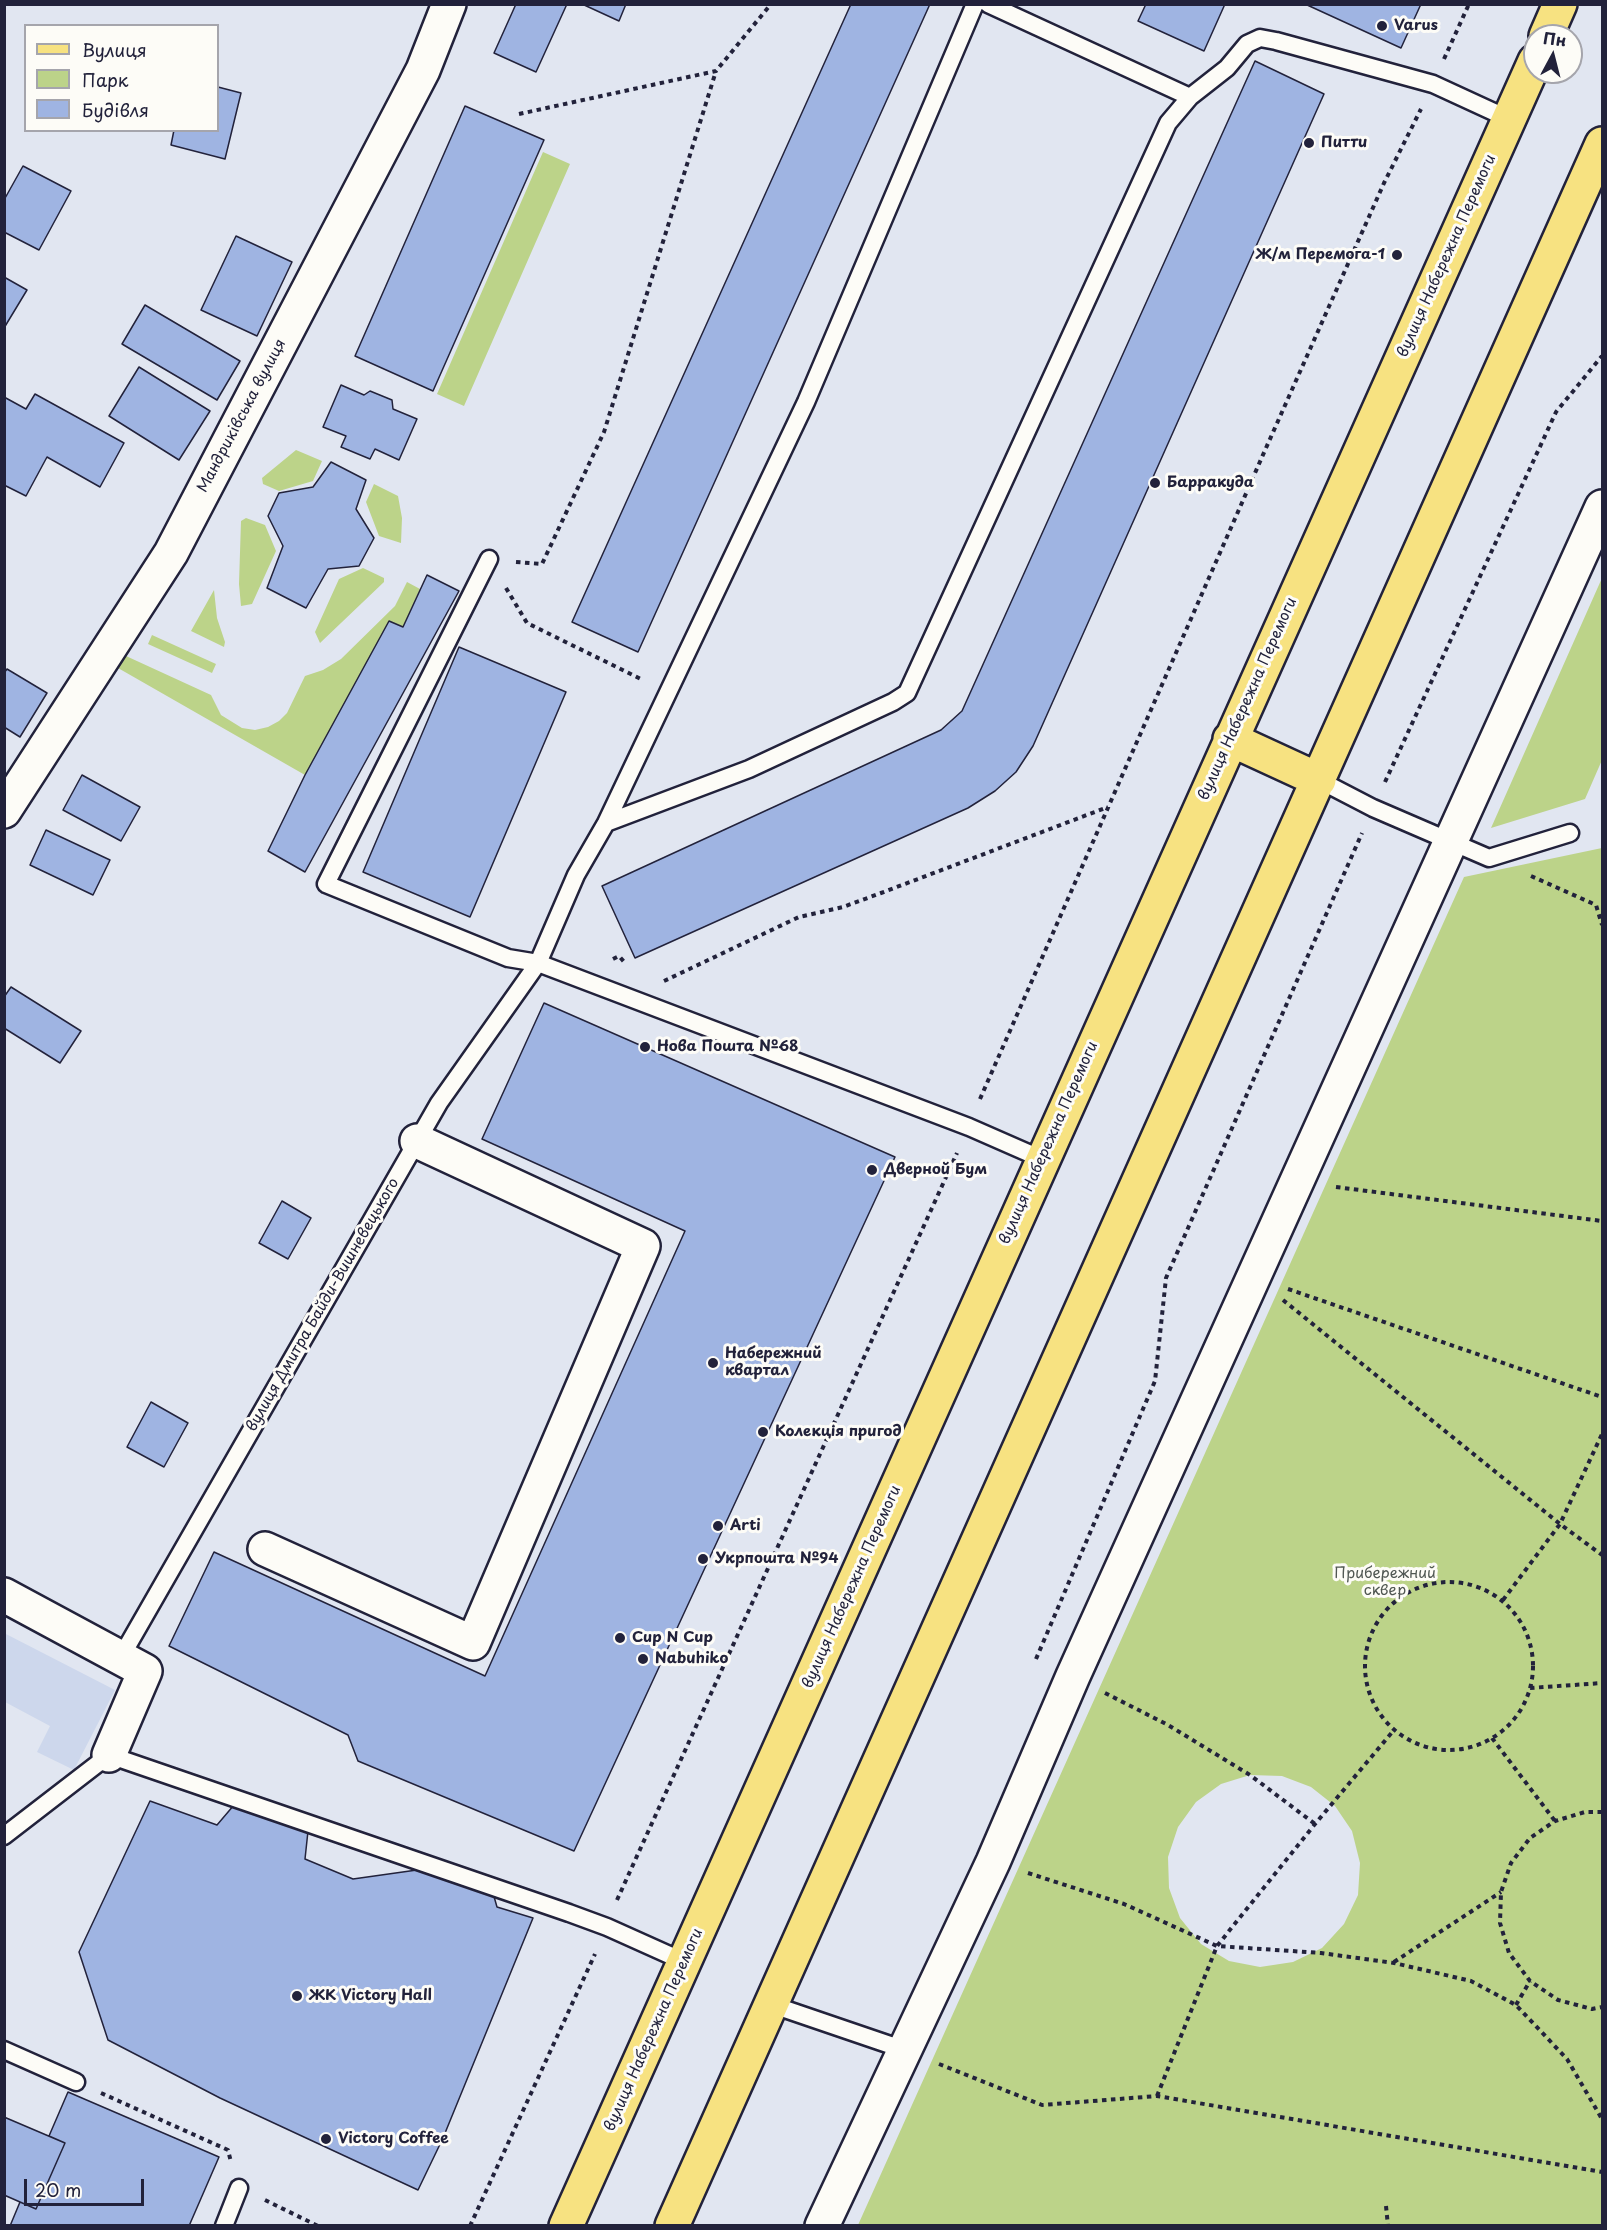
<!DOCTYPE html>
<meta charset="utf-8">
<style>
body{margin:0}
#map{position:relative;width:1607px;height:2230px;overflow:hidden;background:#e1e6f1;font-family:"Playpen Sans",sans-serif}
canvas{display:block}
.frame{position:absolute;inset:0;border:6px solid #22223b;pointer-events:none}
.legend{position:absolute;left:24px;top:24px;width:195px;height:108px;box-sizing:border-box;background:#fdfcf7;border:2px solid #a5a5ac;margin:0;padding:8px 10px;list-style:none;font-size:18px;color:#22223b}
.legend li{display:flex;align-items:center;gap:12px;height:30px}
.legend b{width:30px;border:2px solid #a5a5ac}
.north{position:absolute;left:1523px;top:24px;width:60px;height:60px;box-sizing:border-box;background:#fdfcf7;border:2px solid #a5a5ac;border-radius:50%;rotate:7deg;font-size:16px;font-weight:700;line-height:24px;text-align:center;color:#22223b}
.north::after{content:'';display:block;margin:auto;width:21px;height:27px;background:#22223b;clip-path:polygon(50% 0,100% 100%,50% 72%,0 100%)}
.scale{position:absolute;left:24px;top:2179px;width:120px;height:27px;box-sizing:border-box;border:3px solid #22223b;border-top:0;padding-left:8px;font-size:18px;line-height:21px;white-space:nowrap;color:#22223b;-webkit-text-stroke:4px #fdfcf7;paint-order:stroke}
</style>
<div id="map">
<canvas width="1607" height="2230"></canvas>
<div class="frame"></div>
<ul class="legend">
<li><b style="height:8px;background:#f7e281"></b>Вулиця</li>
<li><b style="height:16px;background:#bcd389"></b>Парк</li>
<li><b style="height:16px;background:#9fb4e2"></b>Будівля</li>
</ul>
<div class="north">Пн</div>
<div class="scale">20 m</div>
</div>
<script>
const g = document.querySelector('canvas').getContext('2d');
g.lineJoin = 'round';
function fill(path, color) {
  g.fillStyle = color;
  g.fill(path, 'evenodd');
}
function shape(rows) {
  const path = new Path2D();
  for (const r of rows) {
    if (r.length === 3) {
      path.moveTo(r[0] + r[2], r[1]);
      path.arc(r[0], r[1], r[2], 0, 2 * Math.PI);
      continue;
    }
    path.moveTo(r[0], r[1]);
    for (let i = 2; i < r.length; i += 2) path.lineTo(r[i], r[i + 1]);
  }
  return path;
}
function stroke(path, color, width, dash) {
  g.strokeStyle = color;
  g.lineWidth = width;
  g.lineCap = dash ? 'butt' : 'round';
  g.setLineDash(dash || []);
  g.stroke(path);
}
function drawText(font, color, halo, rows, align = 'center') {
  g.font = font + ' "Playpen Sans",sans-serif';
  g.lineWidth = 6;
  g.setLineDash([]);
  g.textBaseline = 'middle';
  g.strokeStyle = halo;
  g.fillStyle = color;
  for (const [text, x, y, turn = 0] of rows) {
    g.save();
    g.translate(x, y);
    g.rotate((+turn || 0) * Math.PI / 180);
    g.textAlign = isNaN(turn) ? turn : align;
    if (halo) g.strokeText(text, 0, 0);
    g.fillText(text, 0, 0);
    g.restore();
  }
}
fill(shape([
 [4,1633,115,1690,74,1770,37,1752,50,1726,5,1702]
]), '#cdd7ec');
fill(shape([
 [543,152,570,164,464,406,437,394],
 [296,450,322,461,313,481,279,491,263,484,262,478],
 [374,484,398,496,402,518,401,543,379,536,366,502],
 [246,518,265,525,276,551,252,604,241,606,239,584,241,521],
 [363,568,384,578,384,582,320,643,315,632,339,579],
 [1602,578,1602,760,1585,799,1491,828],
 [407,582,420,589,403,627,305,775,118,668,126,656,211,695,221,715,242,728,255,730,268,727,279,721,287,713,305,676,323,670,341,659,395,606],
 [214,590,217,618,225,642,224,647,191,631],
 [152,635,216,664,212,673,148,644],
 [1602,848,1602,2225,858,2225,1464,877],
 [1250,1775,1282,1776,1311,1787,1335,1806,1352,1831,1360,1863,1358,1895,1344,1924,1322,1948,1293,1962,1260,1967,1229,1961,1201,1944,1180,1918,1169,1888,1168,1857,1178,1827,1196,1802,1221,1784]
]), '#bcd389');
const building = shape([
 [516,4,567,4,536,72,494,53,516,4],
 [582,4,626,4,619,21,582,4],
 [851,4,930,4,638,652,572,622,851,4],
 [1146,4,1225,4,1204,51,1138,21,1146,4],
 [1305,4,1421,4,1401,48,1305,4],
 [1255,61,1324,94,1033,746,1016,772,995,791,968,808,635,958,602,886,941,730,962,711,1255,61],
 [218,87,241,93,225,159,171,145,174,130,218,130,218,87],
 [465,106,544,140,433,391,355,356,465,106],
 [23,166,71,191,39,250,4,232,4,200,23,166],
 [236,236,292,262,257,336,201,310,236,236],
 [4,277,27,290,4,328,4,277],
 [145,305,240,361,217,400,122,344,145,305],
 [139,367,210,411,179,460,109,416,139,367],
 [341,385,364,395,370,391,392,400,393,409,417,419,399,460,375,449,370,459,341,447,346,436,323,427,341,385],
 [35,394,124,443,100,487,47,457,26,496,4,485,4,397,26,409,35,394],
 [331,462,366,480,356,509,374,538,359,566,328,569,306,608,267,588,283,546,268,516,279,493,313,487,331,462],
 [427,575,459,591,305,872,268,851,305,775,389,621,403,627,427,575],
 [459,647,566,692,470,917,363,872,459,647],
 [7,669,47,693,20,737,4,727,4,673,7,669],
 [82,775,140,807,121,841,63,810,82,775],
 [46,830,110,860,93,895,30,865,46,830],
 [11,987,81,1031,60,1063,4,1028,4,997,11,987],
 [544,1003,895,1157,574,1851,358,1761,348,1735,169,1646,214,1552,485,1676,685,1231,482,1139,544,1003],
 [282,1201,311,1218,288,1259,259,1243,282,1201],
 [151,1402,188,1423,164,1467,127,1447,151,1402],
 [150,1801,217,1825,234,1805,308,1831,305,1859,353,1879,424,1869,493,1893,497,1907,533,1918,443,2138,418,2190,220,2098,108,2040,79,1952,150,1801],
 [68,2092,219,2157,189,2226,10,2226,20,2202,36,2209,65,2143,49,2136,68,2092],
 [4,2117,65,2143,36,2209,4,2195,4,2117]
]);
fill(building, '#9fb4e2');
stroke(building, '#22223b', 1.5);
const lane = shape([
 [988,4,1190,97],
 [489,559,326,884,508,958,538,963,969,1127,1042,1159],
 [1319,780,1373,808,1489,858,1570,833],
 [606,823,749,769,893,702,907,693,1168,123,1190,97,1227,68,1247,44,1260,38,1276,41,1433,84,1509,119],
 [121,1657,439,1103,538,963,576,875,606,823,806,402,975,4],
 [4,1836,109,1755,569,1913,607,1927,685,1962],
 [770,2004,905,2050],
 [4,2050,76,2082],
 [224,2226,239,2188]
]);
const street = shape([
 [4,811,171,553,423,70,449,4],
 [265,1549,473,1643,643,1246,417,1141],
 [4,1595,145,1671,109,1755],
 [822,2226,993,1862,1073,1676,1602,507]
]);
const primary = shape([
 [1546,36,1560,4],
 [1230,739,1319,780],
 [566,2226,1535,61],
 [672,2226,1602,144]
]);
stroke(lane, '#22223b', 21);
stroke(street, '#22223b', 38);
stroke(primary, '#22223b', 38);
stroke(shape([
 [1444,59,1469,4],
 [519,114,716,71,771,4],
 [516,562,542,564,604,432,716,71],
 [506,588,527,623,643,680],
 [1385,782,1556,412,1602,356],
 [1531,876,1596,905,1602,925],
 [613,959,619,956,625,963],
 [664,981,799,917,843,907,881,893,1108,807],
 [980,1099,1266,448,1384,183,1421,109],
 [1336,1187,1602,1221],
 [1288,1289,1602,1397],
 [1283,1300,1560,1524,1602,1555],
 [1449,1666,84],
 [1503,1600,1560,1524,1602,1434],
 [1036,1659,1155,1381,1166,1278,1362,833],
 [1530,1688,1602,1683],
 [1105,1693,1168,1725,1250,1775,1315,1824],
 [1492,1738,1555,1821],
 [1602,1812,1585,1812,1555,1821,1530,1838,1511,1863,1501,1892,1500,1923,1509,1953,1530,1981,1558,2000,1592,2009,1602,2007],
 [1028,1873,1124,1904,1217,1946,1321,1953,1394,1963,1471,1981,1516,2005,1567,2059,1602,2119],
 [617,1900,957,1153],
 [1394,1962,1501,1892],
 [1516,2005,1530,1981],
 [939,2064,1042,2105,1157,2096,1602,2172],
 [101,2093,228,2150,231,2162],
 [1157,2096,1217,1946,1315,1824,1394,1730],
 [265,2200,318,2226],
 [1386,2206,1388,2226],
 [470,2226,595,1954]
]), '#22223b', 4, [4.5, 4.5]);
stroke(lane, '#fdfcf7', 16);
stroke(street, '#fdfcf7', 33);
stroke(primary, '#f7e281', 33);
for (const [x, y, r, color] of [
 [1382,26,6,"#22223b"],
 [1309,143,6,"#22223b"],
 [1397,255,6,"#22223b"],
 [1155,483,6,"#22223b"],
 [645,1047,6,"#22223b"],
 [872,1170,6,"#22223b"],
 [713,1363,6,"#22223b"],
 [763,1432,6,"#22223b"],
 [718,1526,6,"#22223b"],
 [703,1559,6,"#22223b"],
 [620,1638,6,"#22223b"],
 [643,1659,6,"#22223b"],
 [297,1996,6,"#22223b"],
 [326,2139,6,"#22223b"]
]) {
  const dot = new Path2D();
  dot.arc(x, y, r, 0, 2 * Math.PI);
  g.fillStyle = color;
  g.fill(dot);
  stroke(dot, '#fdfcf7', 2);
}
drawText('bold 15px', '#22223b', '#fdfcf7', [
 ["Varus",1394,26],
 ["Питти",1321,143],
 ["Ж/м Перемога-1",1385,255,"right"],
 ["Барракуда",1167,483],
 ["Нова Пошта №68",657,1047],
 ["Дверной Бум",884,1170],
 ["Набережний",725,1354],
 ["квартал",725,1371],
 ["Колекція пригод",775,1432],
 ["Arti",730,1526],
 ["Укрпошта №94",715,1559],
 ["Cup N Cup",632,1638],
 ["Nabuhiko",655,1659],
 ["ЖК Victory Hall",309,1996],
 ["Victory Coffee",338,2139]
], 'left');
drawText('15px', '#22223b', '#fdfcf7', [
 ["вулиця Набережна Перемоги",1447,256,-66],
 ["Мандриківська вулиця",242,416,-62],
 ["вулиця Набережна Перемоги",1248,699,-66],
 ["вулиця Набережна Перемоги",1049,1143,-66],
 ["вулиця Дмитра Байди-Вишневецького",323,1305,-60],
 ["вулиця Набережна Перемоги",852,1587,-66],
 ["вулиця Набережна Перемоги",654,2030,-66]
]);
drawText('15px', '#505752', '#fdfcf7', [
 ["Прибережний",1385,1574],
 ["сквер",1385,1591]
]);
</script>
